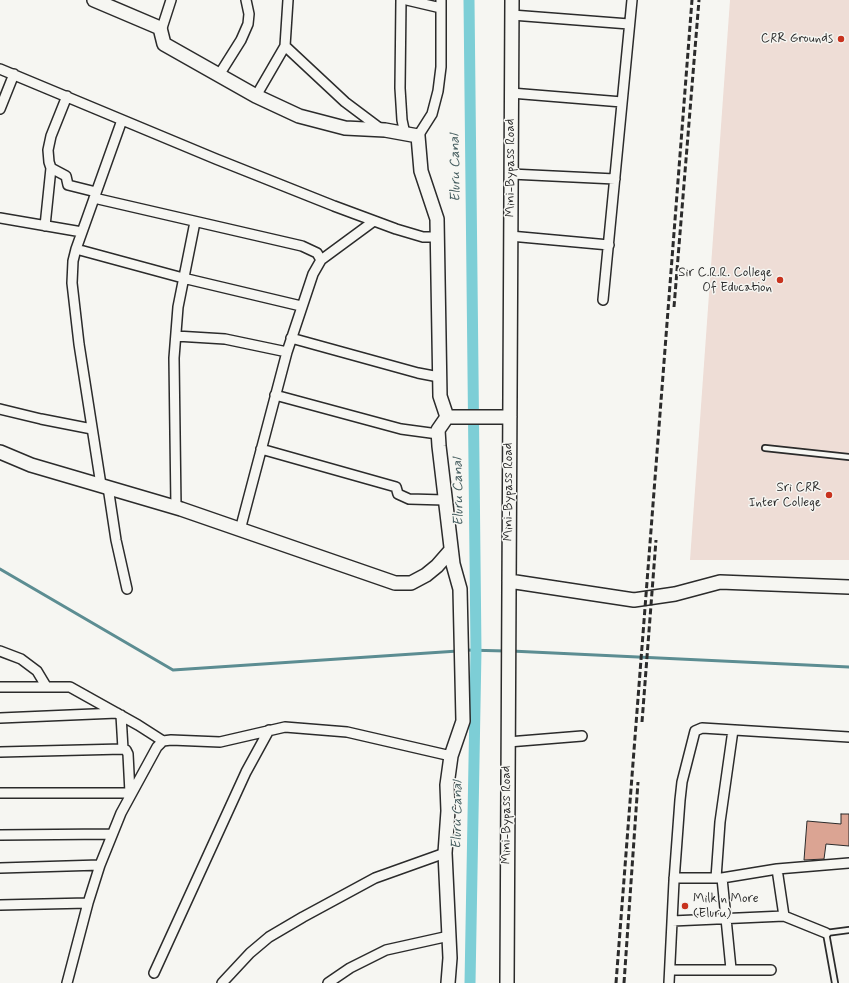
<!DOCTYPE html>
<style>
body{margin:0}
canvas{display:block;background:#f6f6f2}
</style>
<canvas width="849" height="983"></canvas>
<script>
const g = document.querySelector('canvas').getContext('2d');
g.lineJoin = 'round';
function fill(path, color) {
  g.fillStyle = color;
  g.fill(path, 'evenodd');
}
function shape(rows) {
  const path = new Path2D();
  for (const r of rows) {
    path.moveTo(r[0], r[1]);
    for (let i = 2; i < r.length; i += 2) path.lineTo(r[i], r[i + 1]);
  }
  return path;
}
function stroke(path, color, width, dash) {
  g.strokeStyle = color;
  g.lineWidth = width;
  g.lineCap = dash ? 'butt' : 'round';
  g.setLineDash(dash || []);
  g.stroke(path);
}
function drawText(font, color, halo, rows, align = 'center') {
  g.font = font + ' Mynerve,sans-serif';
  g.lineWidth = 3;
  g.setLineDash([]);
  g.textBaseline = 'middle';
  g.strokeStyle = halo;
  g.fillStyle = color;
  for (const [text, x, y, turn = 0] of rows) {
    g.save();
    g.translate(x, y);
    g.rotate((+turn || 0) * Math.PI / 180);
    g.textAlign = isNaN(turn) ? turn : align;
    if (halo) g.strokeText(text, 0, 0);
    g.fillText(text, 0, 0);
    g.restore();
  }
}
fill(shape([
 [730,0,849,0,849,560,690,560]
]), '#eeddd6');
stroke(shape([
 [0,569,173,670,458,651],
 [465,650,506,651],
 [511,651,849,667]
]), '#5c8d92', 3);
stroke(shape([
 [469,0,476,650,470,983]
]), '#7dced6', 11);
const building = shape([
 [841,814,849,814,849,846,826,844,824,859,804,860,807,821,841,824,841,814]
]);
fill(building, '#dba493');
stroke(building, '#2b2b2b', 1);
const lane = shape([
 [765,448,849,457],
 [835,983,826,933,849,930]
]);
const street = shape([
 [401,0,400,88,402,120,405,134],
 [407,0,441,8],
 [512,15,629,24],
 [161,31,171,0],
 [285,46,345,102,381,129],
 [0,69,216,159,334,206,396,229,423,237,437,237],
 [219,75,241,40,248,24,249,14,246,0],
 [511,93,622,102],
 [67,96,51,136,48,150,49,162,51,168,66,176,68,185,96,192],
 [256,96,285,46,288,0],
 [0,109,14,74],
 [418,136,432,114,438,91,441,67,441,0],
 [511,174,615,179],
 [94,198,302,246,317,253,321,260],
 [0,218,82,232],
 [45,226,51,168],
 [510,236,609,245],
 [76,249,183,278,301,306],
 [603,300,632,0],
 [176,336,225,339,287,352],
 [291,338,418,373,439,377],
 [275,395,401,429,438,434],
 [0,409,41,419,92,429],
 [261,449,396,487,398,494,409,499,445,500],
 [101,485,79,344,72,283,73,261,76,249,122,120],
 [108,487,116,540,127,589],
 [176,507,174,358,178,307,195,222],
 [240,530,287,352,313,274,321,260,374,221],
 [0,651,21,659,37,671,46,686],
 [0,687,70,687,138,725,163,741],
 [121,715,123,749],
 [0,718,117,713],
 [508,742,582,736],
 [0,752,123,749,126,750,128,754,130,793],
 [0,793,130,793],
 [0,835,112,834],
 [0,868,100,865],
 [777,869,784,916],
 [674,878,722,878,777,869,849,863],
 [716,878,720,822,733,730],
 [722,878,731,969],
 [0,905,88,903],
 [672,921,784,916,826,933],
 [670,970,771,970],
 [154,973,246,772,269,730],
 [67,983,88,903,100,865,121,813,157,747,163,741,171,740,220,742,285,727,347,732,451,756],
 [222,983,250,953,269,937,303,917,375,878,445,853],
 [328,983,350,968,386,950,449,936],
 [669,983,674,881,680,800,682,782,695,731,702,728,849,737]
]);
const secondary = shape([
 [94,0,160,28,164,44,256,96,299,116,345,128,385,130,418,136,421,171,437,219,440,396,447,417],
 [447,417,438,430,439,446,453,564,460,589,463,721,451,756,447,785,448,811,445,853,450,958,448,983],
 [447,417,510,417],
 [0,452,31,465,181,509,395,583,411,583,426,575,437,566,451,550],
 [509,581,634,600,675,594,720,582,849,587],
 [507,983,512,0]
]);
stroke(lane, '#2b2b2b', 8);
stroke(street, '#2b2b2b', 12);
stroke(secondary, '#2b2b2b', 16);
stroke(lane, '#f6f6f2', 4.5);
stroke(street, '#f6f6f2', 9);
stroke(secondary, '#f6f6f2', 13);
stroke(shape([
 [674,307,699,0],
 [642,722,656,540],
 [616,983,692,0],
 [624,983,638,782]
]), '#2b2b2b', 3, [6, 3]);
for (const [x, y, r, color] of [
 [841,39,4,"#c8321e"],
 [780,280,4,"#c8321e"],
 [829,495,4,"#c8321e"],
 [685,906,4,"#c8321e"]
]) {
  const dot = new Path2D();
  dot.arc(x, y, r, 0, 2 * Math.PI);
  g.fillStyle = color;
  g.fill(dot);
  stroke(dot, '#f6f6f2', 1.5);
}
drawText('13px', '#2b2b2b', '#f6f6f2', [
 ["CRR Grounds",833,39],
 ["Sir C.R.R. College",772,273],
 ["Of Education",772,288],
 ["Sri CRR",821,488],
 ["Inter College",821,503],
 ["Milk n More",693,899,"left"],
 ["(Eluru)",693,914,"left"]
], 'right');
drawText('13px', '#2b2b2b', '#f6f6f2', [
 ["Mini-Bypass Road",511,168,-90],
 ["Mini-Bypass Road",509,492,-90],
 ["Mini-Bypass Road",507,815,-90]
]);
drawText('italic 14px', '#445c5e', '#f6f6f2', [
 ["Eluru Canal",456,168,-91],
 ["Eluru Canal",459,492,-91],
 ["Eluru Canal",458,815,-89]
]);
</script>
